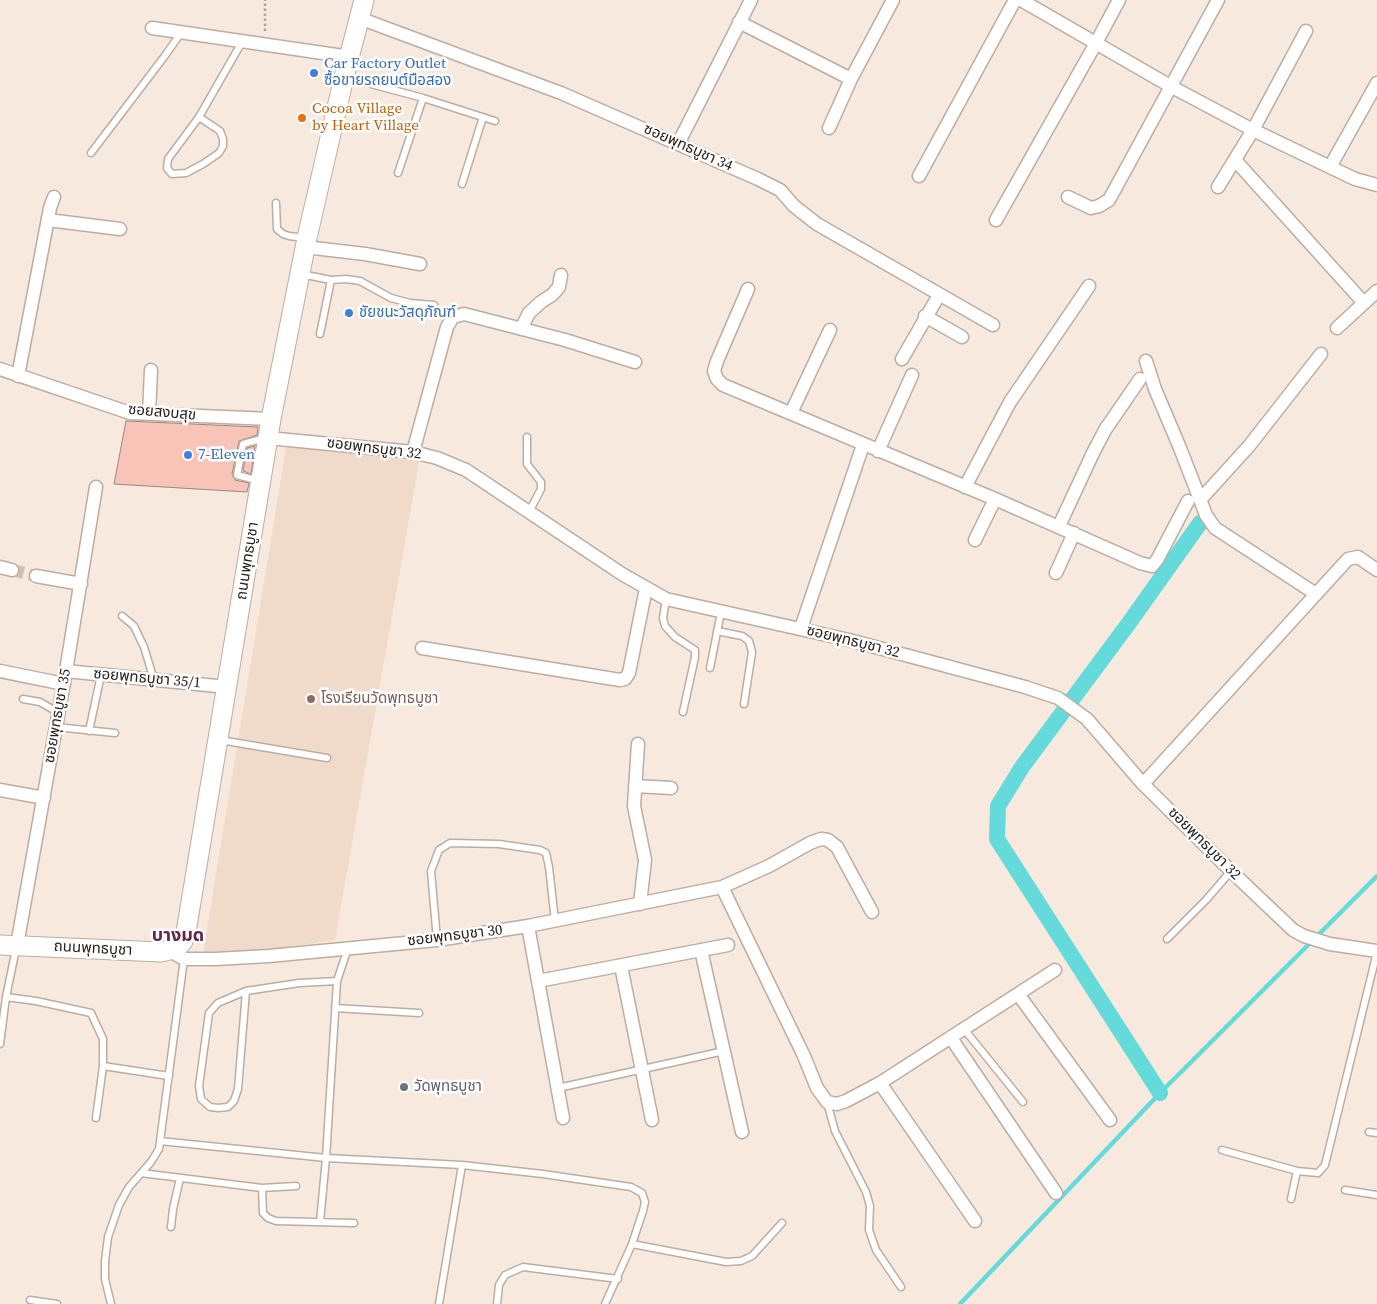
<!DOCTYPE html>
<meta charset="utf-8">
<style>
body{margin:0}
canvas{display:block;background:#f7e9dd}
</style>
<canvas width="1377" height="1304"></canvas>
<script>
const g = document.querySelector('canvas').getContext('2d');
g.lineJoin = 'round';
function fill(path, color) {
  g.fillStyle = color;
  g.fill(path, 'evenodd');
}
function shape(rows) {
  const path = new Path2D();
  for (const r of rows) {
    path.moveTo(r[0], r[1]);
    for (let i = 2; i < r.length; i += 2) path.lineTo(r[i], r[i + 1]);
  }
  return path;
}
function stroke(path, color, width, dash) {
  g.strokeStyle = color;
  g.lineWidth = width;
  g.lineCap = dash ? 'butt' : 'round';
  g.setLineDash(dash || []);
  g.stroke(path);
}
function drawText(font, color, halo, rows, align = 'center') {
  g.font = font + ' "Source Serif 4","Noto Sans Thai",serif';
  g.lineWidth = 5;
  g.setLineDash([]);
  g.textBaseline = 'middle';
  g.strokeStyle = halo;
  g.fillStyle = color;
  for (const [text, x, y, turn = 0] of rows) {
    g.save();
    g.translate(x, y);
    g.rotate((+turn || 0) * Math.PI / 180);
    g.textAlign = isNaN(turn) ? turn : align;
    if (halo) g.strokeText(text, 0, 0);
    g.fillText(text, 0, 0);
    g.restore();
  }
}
fill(shape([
 [287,443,420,457,335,940,266,950,203,953]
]), '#f0dbca');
stroke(shape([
 [960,1304,1160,1093,1377,876]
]), '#65dadb', 4.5);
stroke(shape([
 [1160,1093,997,839,998,806,1022,767,1129,623,1200,523]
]), '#65dadb', 16);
const building = shape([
 [126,421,258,427,257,435,239,441,232,474,235,480,249,483,247,492,114,484,126,421],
 [255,446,251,474,243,471,247,448,255,446]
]);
fill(building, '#f9c4b8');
stroke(building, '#978681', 1);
stroke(shape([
 [12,570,36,576]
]), '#cdc1b6', 12, [12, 6]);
const lane = shape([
 [345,77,423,98,495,121],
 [199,117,220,131,223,139,223,146,219,153,203,164,186,173,172,174,167,168,168,159,199,117,242,42],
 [91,153,164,57,181,33],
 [398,173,423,98],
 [462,184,483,117],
 [276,203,277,229,283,234,289,236,305,238],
 [301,274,331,280,346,279,360,281,391,298,410,303,434,305],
 [320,334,331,280],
 [527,437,527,464,541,482,541,489,529,512],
 [259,481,237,475,243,444,265,438],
 [666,599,663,618,665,626,675,637,695,650,695,657,683,712],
 [122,616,134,626,144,647,154,680],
 [717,631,742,636,749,641,752,652,744,704],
 [710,668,721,612],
 [23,699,40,702,59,713],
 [56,727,115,733],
 [89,731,101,675],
 [220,740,327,758],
 [1167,939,1206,900,1231,871],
 [437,940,431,871,439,850,450,843,499,844,540,850,546,853,549,867,555,921],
 [16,949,6,997,36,1001,91,1013,103,1039,103,1066,169,1076],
 [246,991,238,1089,234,1101,228,1107,218,1108,210,1107,201,1099,199,1086,209,1013,218,1003,246,991,299,983,337,981],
 [335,1008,419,1013],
 [964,1029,1023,1102],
 [0,1044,6,997],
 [558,1088,724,1051],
 [827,1102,835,1131,866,1192,870,1206,869,1230,876,1250,901,1287],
 [96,1118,103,1066],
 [1369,1132,1377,1133],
 [160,1141,326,1158,462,1165,543,1174,631,1187,642,1193,645,1202,643,1211,632,1244,605,1304],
 [1222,1150,1297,1171],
 [141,1173,262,1188,296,1186],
 [262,1188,263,1213,268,1218,276,1221,354,1223],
 [1345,1190,1377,1195],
 [1291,1199,1297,1171,1318,1173,1325,1165,1377,952],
 [320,1222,326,1158,337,981,348,948],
 [171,1227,173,1209,180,1178],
 [632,1244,726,1262,741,1261,752,1256,782,1223],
 [30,1300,57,1304],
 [111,1304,105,1279,105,1261,108,1237,119,1205,129,1187,151,1162,159,1149,184,959],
 [439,1304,462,1165],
 [497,1304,499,1285,505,1275,523,1267,618,1279]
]);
const street = shape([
 [1021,0,1172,87,1253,130,1355,179,1377,185],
 [359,18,561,93,758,179,780,190,794,206,817,224,993,325],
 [739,22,851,79],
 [152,28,350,57],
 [829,128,851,79,893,0],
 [678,144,751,0],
 [1235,160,1364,303],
 [1330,167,1377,83],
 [919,176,1015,0],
 [1218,187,1253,130,1306,31],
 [1068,197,1091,208,1099,206,1109,200,1218,0],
 [48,220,120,229],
 [996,220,1096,43,1119,0],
 [305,247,365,254,420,264],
 [748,289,717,361,714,371,717,379,723,385,995,499,1140,563,1152,566,1157,560,1188,501],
 [925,316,962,337],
 [1337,328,1377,291],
 [521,329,529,313,541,302,552,295,559,287,561,275],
 [902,359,939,295],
 [1146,361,1155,389,1180,448,1206,515,1215,528,1316,594],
 [0,369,130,413,271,419],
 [18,376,50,208,54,197],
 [791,413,830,330],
 [149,414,151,370],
 [268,438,413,452,437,458,466,470,622,574,666,599,849,640,1025,687,1058,698,1087,719,1143,784,1231,871,1293,930,1304,936,1330,944,1377,951],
 [878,451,912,375],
 [413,452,447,327,453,317,464,314,565,340,635,362],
 [965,487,1010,402,1089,286],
 [1200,500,1249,446,1321,354],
 [1059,526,1093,453,1105,430,1140,379],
 [975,540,995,499],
 [0,567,12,570],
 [1056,573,1074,533],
 [36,576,81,584],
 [801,628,863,445],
 [422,648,620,680,625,679,629,673,646,588],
 [0,671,64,684],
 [66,671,227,687],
 [638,744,634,806,645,860,640,904],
 [1143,784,1348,559,1358,557,1377,570],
 [635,786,671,788],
 [0,790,44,798],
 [872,912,837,847,828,840,821,839,810,843,769,866,722,887,804,1056,817,1088,827,1102,837,1104,846,1101,880,1083,1055,970],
 [528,926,563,1118],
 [17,945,66,671,96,487],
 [701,950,742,1132],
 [170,951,184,959,215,959,269,956,437,940,528,926,722,887],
 [621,966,652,1120],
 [538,981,728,945],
 [1018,994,1110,1120],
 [951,1038,1056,1193],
 [880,1083,975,1221]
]);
const secondary = shape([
 [0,945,161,952,177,948,183,941,186,932,271,419,307,238,344,77,364,0]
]);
stroke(lane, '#bbada2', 9);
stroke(street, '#bbada2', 15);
stroke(secondary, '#bbada2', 21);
stroke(shape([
 [265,31,265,0]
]), '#afa49b', 2.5, [2.5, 2.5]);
stroke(lane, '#fff', 6);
stroke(street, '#fff', 12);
stroke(secondary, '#fff', 19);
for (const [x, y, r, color] of [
 [314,73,5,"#3f7fe0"],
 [302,118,5,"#e8710a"],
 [349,313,5,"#3f7fe0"],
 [188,455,5,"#3f7fe0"],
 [311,699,5,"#8d6e63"],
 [404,1087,5,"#6b7280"]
]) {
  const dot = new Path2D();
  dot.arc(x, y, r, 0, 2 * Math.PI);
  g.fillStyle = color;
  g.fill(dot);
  stroke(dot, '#fff', 2);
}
drawText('15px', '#366cbe', '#fff', [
 ["Car Factory Outlet",324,64],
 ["ซื้อขายรถยนต์มือสอง",324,81],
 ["ชัยชนะวัสดุภัณฑ์",359,313],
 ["7-Eleven",198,455]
], 'left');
drawText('15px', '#c56008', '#fff', [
 ["Cocoa Village",312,109],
 ["by Heart Village",312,126]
], 'left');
drawText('15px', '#25201c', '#fff', [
 ["ซอยพุทธบูชา 34",688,148,24],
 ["ซอยสงบสุข",162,413,5],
 ["ซอยพุทธบูชา 32",374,449,7],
 ["ถนนพุทธบูชา",248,561,-81],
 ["ซอยพุทธบูชา 32",853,642,14],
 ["ซอยพุทธบูชา 35/1",147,679,5],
 ["ซอยพุทธบูชา 35",58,716,-80],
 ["ซอยพุทธบูชา 32",1204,844,45],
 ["ซอยพุทธบูชา 30",455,936,-7],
 ["ถนนพุทธบูชา",93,949,3]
]);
drawText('15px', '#785e54', '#fff', [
 ["โรงเรียนวัดพุทธบูชา",321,699]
], 'left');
drawText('15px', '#5b616d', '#fff', [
 ["วัดพุทธบูชา",414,1087]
], 'left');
drawText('bold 18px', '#62264c', '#fff', [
 ["บางมด",178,936]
]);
</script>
